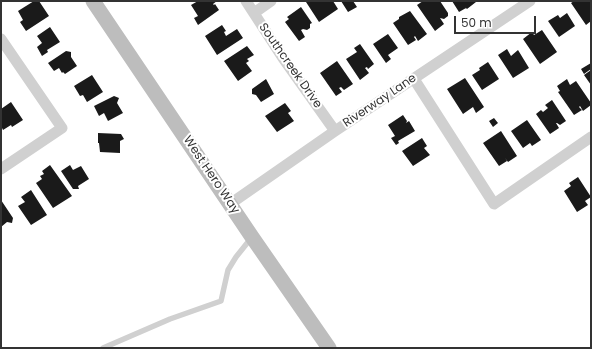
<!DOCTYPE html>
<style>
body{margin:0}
#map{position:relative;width:592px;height:349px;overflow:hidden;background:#fff;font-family:Poppins,sans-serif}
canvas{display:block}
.frame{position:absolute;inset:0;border:2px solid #333;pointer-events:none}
.scale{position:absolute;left:454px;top:16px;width:82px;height:18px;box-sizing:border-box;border:2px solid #333;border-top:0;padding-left:5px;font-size:12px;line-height:14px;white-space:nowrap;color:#333;-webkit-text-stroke:3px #fff;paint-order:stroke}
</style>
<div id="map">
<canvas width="592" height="349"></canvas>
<div class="frame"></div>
<div class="scale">50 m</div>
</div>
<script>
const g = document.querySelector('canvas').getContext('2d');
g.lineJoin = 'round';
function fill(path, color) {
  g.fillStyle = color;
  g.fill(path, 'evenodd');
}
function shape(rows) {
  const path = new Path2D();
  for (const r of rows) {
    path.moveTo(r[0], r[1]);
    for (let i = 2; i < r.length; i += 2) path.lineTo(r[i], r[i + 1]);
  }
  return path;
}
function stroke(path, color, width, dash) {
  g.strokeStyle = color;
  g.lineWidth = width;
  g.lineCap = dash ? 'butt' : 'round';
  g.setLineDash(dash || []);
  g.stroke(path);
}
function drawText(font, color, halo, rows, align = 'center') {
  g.font = font + ' Poppins,sans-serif';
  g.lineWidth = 4;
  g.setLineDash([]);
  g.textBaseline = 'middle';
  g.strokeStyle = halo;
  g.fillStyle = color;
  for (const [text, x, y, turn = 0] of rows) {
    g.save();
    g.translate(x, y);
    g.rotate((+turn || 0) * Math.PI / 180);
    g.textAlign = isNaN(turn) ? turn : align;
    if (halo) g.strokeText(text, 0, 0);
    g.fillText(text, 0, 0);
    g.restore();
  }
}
fill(shape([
 [34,1,39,1,49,16,26,31,20,22,23,20,18,11],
 [198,1,217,1,213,4,214,5,215,4,219,10,198,25,194,18,198,16,191,5],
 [308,1,333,1,338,9,319,22,306,2],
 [341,1,353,1,357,7,348,12],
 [423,1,440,1,448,13,448,16,444,19,440,18,444,24,435,31,417,5],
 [452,1,475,1,476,2,467,9,464,6,466,8,459,12],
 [574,1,591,1,591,21,586,25,571,3],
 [301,7,312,23,310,24,310,28,307,30,303,29,301,30,305,37,299,41,285,22,289,19,287,17],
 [410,11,427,34,418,41,415,36,414,37,416,40,408,45,393,23,399,19,399,17],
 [567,13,575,26,559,37,548,21,558,15,560,18],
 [222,25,226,31,224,32,226,36,237,29,243,38,217,55,205,36],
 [50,27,60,42,47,50,48,52,42,56,37,47,42,43,37,36],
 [542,30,557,52,540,64,523,39,532,32,534,35],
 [388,34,398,48,388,55,391,59,386,63,373,44],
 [360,44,374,64,368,69,367,67,365,68,369,73,360,80,346,59,357,52,354,48],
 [247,46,254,55,247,59,249,61,246,63,252,71,238,81,224,61],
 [507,49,511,56,518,50,529,68,513,78,498,55],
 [66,51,71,52,71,57,77,66,65,74,63,72,62,73,59,68,54,71,48,63],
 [337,61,353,84,344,90,341,87,339,88,342,92,336,96,320,73],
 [488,62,499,79,482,90,472,75,480,70,479,68],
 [591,63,591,69,584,74,581,69],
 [591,70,591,85,584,75],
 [92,75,103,92,87,102,83,95,80,96,74,86],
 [465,78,484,107,476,113,473,107,463,114,447,89],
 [266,79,274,94,261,102,256,95,252,94,252,89],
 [567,79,570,85,576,81,591,103,591,105,583,111,580,106,579,107,582,110,574,115,558,92,560,91,557,86],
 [114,96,119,98,117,103,123,113,108,121,104,113,99,116,94,106],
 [552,100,566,121,560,125,557,123,556,123,559,128,550,134,536,114,541,110,543,112,548,108,545,105],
 [11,102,23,120,12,127,11,125,3,130,1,126,1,109],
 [285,103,291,111,288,113,294,121,277,132,265,116],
 [403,115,407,121,406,123,409,121,415,131,398,141,399,143,396,145,391,138,395,136,388,125],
 [494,118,498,123,493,127,489,121],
 [527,120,541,140,532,146,530,143,523,148,511,131],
 [501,131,517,156,508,162,505,158,507,161,499,166,483,143],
 [98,133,121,134,124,139,120,141,120,153,100,152,99,143,98,143],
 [422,138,427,146,424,148,430,155,413,166,402,151],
 [50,165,72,196,53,208,36,183,42,179,40,176,44,174,42,171],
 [70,165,73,170,81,166,89,179,78,186,79,189,73,189,61,171],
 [578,177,591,197,585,201,588,205,577,212,564,191,571,186,569,183],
 [31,190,47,215,31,225,18,206,25,202,21,197],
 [1,200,13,218,12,223,7,222,1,227]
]), '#1a1a1a');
stroke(shape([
 [103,348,170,319,221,301,228,270,236,257,252,237]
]), '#d0d0d0', 5.5);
stroke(shape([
 [246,1,283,58,335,131],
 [254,13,271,1],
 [1,39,62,128,1,169],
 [414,79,494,204,591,137],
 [230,204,335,131,530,1]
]), '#d0d0d0', 11);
stroke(shape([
 [93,1,252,237,329,348]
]), '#bdbdbd', 15);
drawText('12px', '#333', '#fff', [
 ["Southcreek Drive",290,66,55],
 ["Riverway Lane",380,101,-34],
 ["West Hero Way",211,175,56]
]);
</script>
